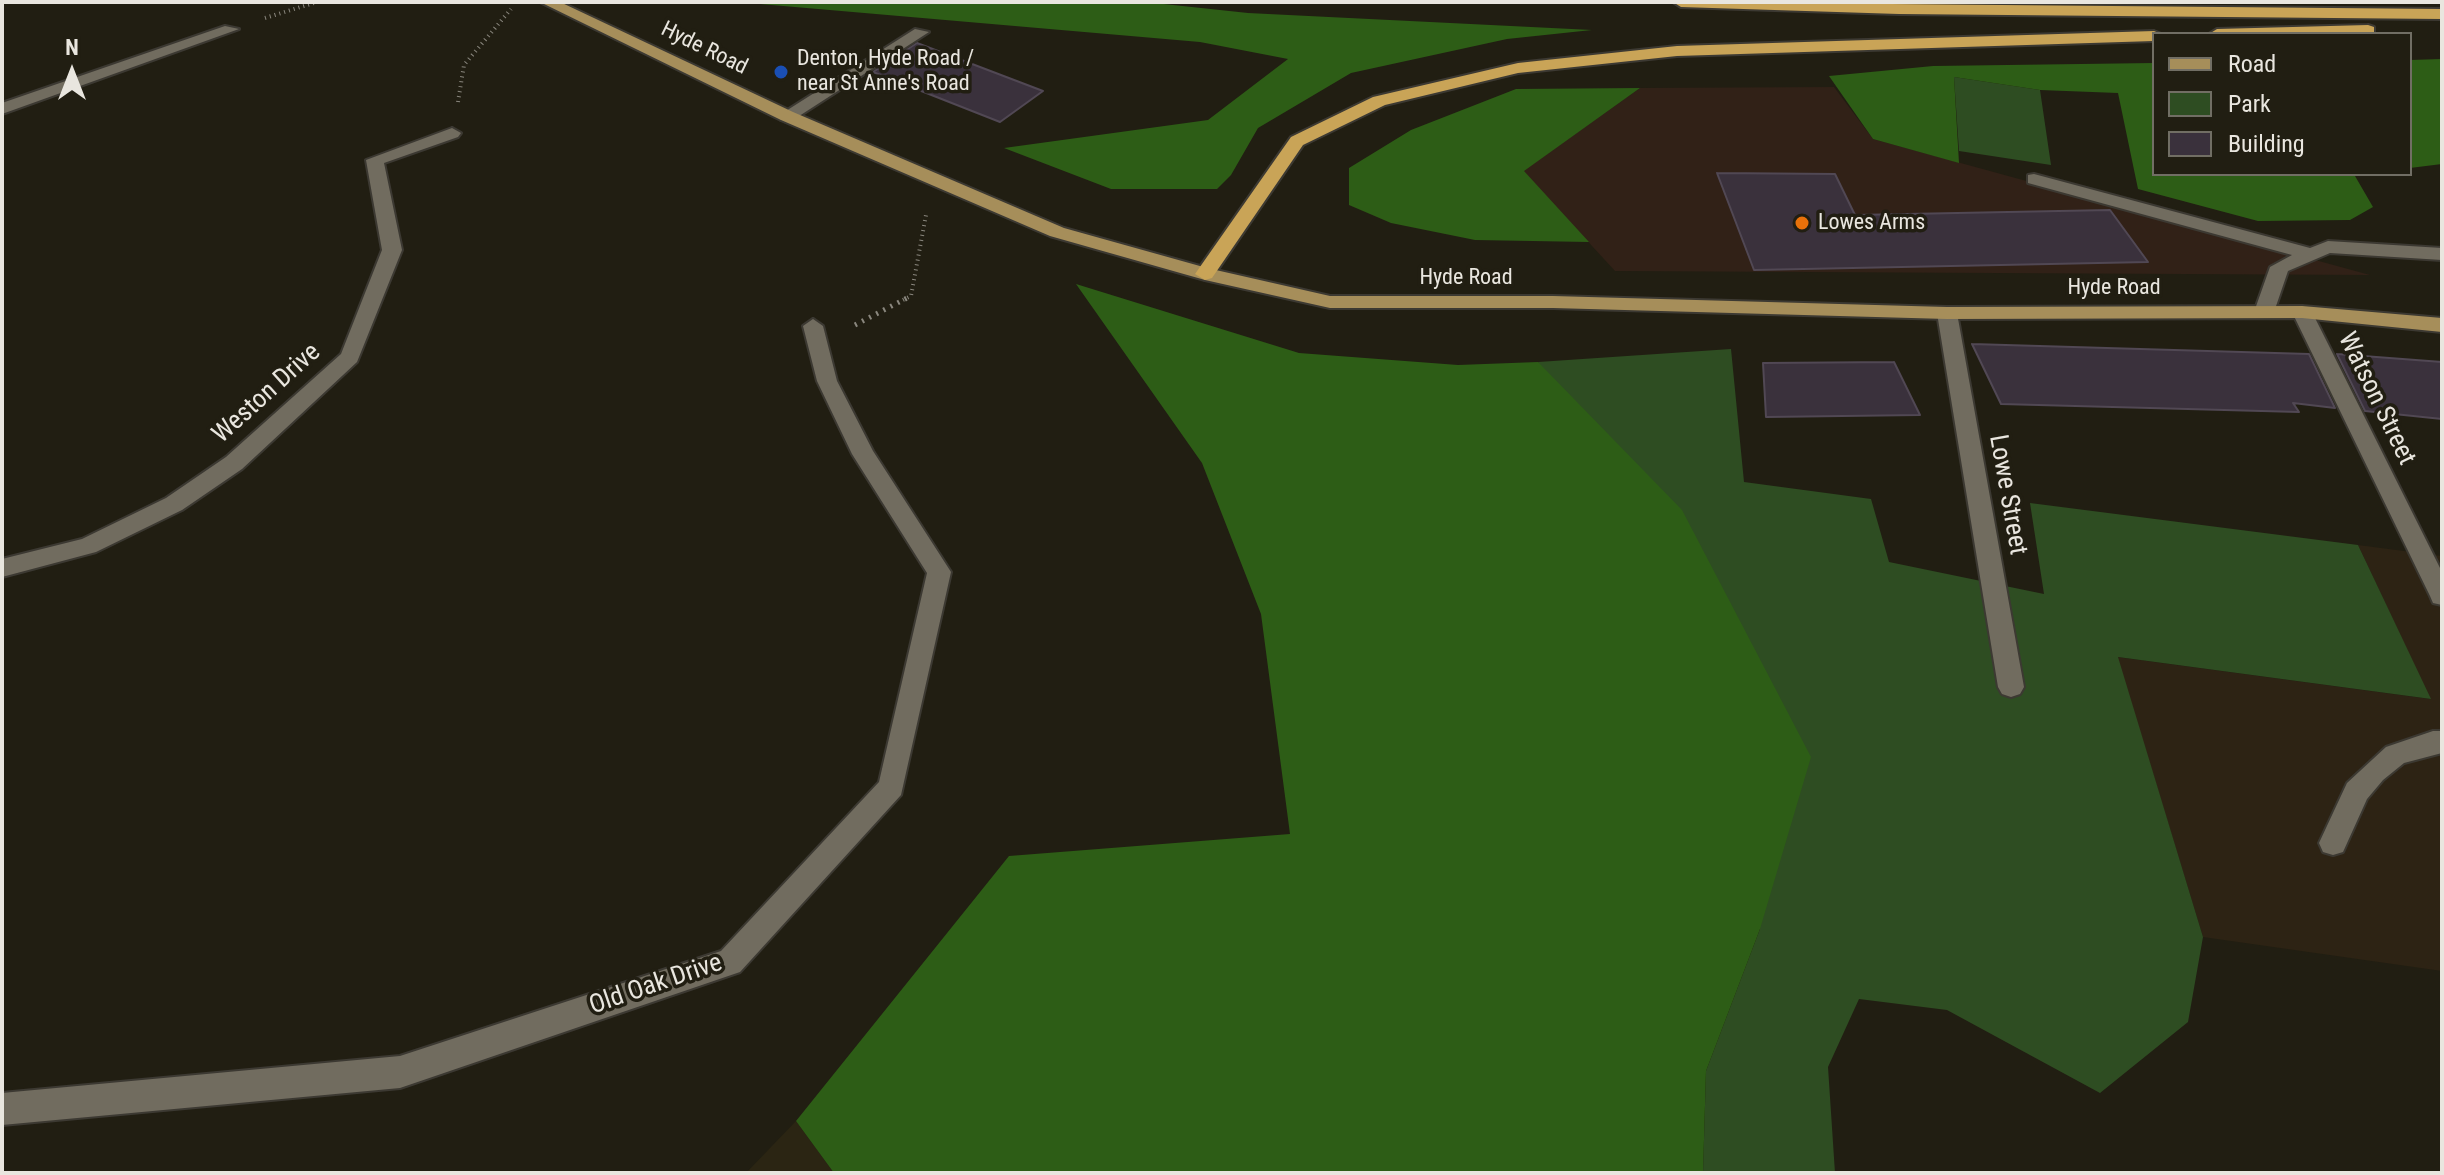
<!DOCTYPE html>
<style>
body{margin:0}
#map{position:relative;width:2444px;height:1175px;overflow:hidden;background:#211e12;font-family:"Roboto Condensed",sans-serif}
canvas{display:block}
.frame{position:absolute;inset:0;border:4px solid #e9e6df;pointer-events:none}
.legend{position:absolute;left:2152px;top:32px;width:260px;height:144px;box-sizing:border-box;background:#211e12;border:2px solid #716e64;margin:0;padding:10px 14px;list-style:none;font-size:24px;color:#e9e6df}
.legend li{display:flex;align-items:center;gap:16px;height:40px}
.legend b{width:40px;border:2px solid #716e64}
.north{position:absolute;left:32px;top:32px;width:80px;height:80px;-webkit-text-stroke:6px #211e12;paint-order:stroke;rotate:0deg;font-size:22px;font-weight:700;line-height:32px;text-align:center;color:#e9e6df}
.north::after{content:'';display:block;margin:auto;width:28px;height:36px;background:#e9e6df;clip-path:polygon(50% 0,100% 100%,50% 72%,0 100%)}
</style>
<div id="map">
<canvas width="2444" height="1175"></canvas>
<div class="frame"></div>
<ul class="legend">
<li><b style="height:10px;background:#a68e5a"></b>Road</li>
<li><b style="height:22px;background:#2e4d22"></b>Park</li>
<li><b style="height:22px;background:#3a313c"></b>Building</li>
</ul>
<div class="north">N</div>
</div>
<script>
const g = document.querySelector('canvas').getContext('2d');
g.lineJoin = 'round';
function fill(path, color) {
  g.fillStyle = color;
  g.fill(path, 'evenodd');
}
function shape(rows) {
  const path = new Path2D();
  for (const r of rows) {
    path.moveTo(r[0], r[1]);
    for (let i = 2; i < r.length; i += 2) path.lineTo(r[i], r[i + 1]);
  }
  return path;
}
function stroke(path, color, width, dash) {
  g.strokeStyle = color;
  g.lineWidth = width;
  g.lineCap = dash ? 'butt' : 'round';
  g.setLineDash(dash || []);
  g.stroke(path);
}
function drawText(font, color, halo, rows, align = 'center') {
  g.font = font + ' "Roboto Condensed",sans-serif';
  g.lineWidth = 7;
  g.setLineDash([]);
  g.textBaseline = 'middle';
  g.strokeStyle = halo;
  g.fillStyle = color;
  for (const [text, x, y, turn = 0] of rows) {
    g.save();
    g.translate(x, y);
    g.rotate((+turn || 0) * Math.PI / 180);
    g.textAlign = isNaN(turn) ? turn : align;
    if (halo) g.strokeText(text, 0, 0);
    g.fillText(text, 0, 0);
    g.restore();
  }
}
fill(shape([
 [1834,87,1873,139,2370,275,1615,271,1523,171,1640,88]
]), '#312117');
fill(shape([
 [2358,545,2442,556,2442,971,2203,937,2117,657,2430,699]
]), '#2d2314');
fill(shape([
 [796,1121,834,1173,746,1173]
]), '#2b2513');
fill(shape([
 [1954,77,2040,90,2051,165,1959,151],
 [1731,349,1744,482,1871,499,1889,562,2044,594,2030,503,2358,545,2431,699,2118,657,2203,937,2188,1022,2100,1093,1947,1010,1859,999,1828,1067,1835,1173,1703,1173,1706,1071,1760,929,1538,362]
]), '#2e4d22');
fill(shape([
 [737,2,1145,2,1248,13,1592,30,1507,39,1351,73,1258,128,1231,175,1217,189,1111,189,1004,148,1208,120,1288,59,1200,42],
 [2442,59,2442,164,2410,168,2410,60],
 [2154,63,2154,174,2367,174,2355,176,2373,207,2350,220,2258,221,2138,189,2118,93,2040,90,1954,77,1959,163,1873,139,1829,76,1933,66],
 [1640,88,1524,171,1589,242,1475,240,1391,223,1349,205,1349,168,1411,130,1516,89],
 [1076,284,1299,353,1458,365,1538,362,1682,510,1811,757,1760,929,1706,1071,1703,1173,834,1173,796,1121,1009,856,1290,834,1261,614,1202,463]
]), '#2d5d16');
const building = shape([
 [917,43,1043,91,1000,122,873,72,917,43],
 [1717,173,1835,174,1855,215,2110,210,2148,262,1754,270,1717,173],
 [1972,344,2309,354,2335,408,2293,403,2299,412,2001,404,1972,344],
 [2337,354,2442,362,2442,419,2365,411,2337,354],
 [1894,362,1920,415,1766,417,1763,363,1894,362]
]);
fill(building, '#3a313c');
stroke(building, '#514854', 2);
const minor = shape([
 [225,26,239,29,2,114,2,103,225,26],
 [915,29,929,32,793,120,781,120,778,116,915,29],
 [452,128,461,133,458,137,384,163,402,250,357,362,242,469,182,510,96,552,2,577,2,559,82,539,166,498,226,457,341,354,382,250,366,160,452,128],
 [2034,174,2310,248,2328,241,2442,248,2442,260,2330,253,2288,271,2274,312,2264,318,2254,312,2270,267,2292,255,2028,183,2028,175,2034,174],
 [2302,306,2312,312,2442,572,2442,605,2433,603,2430,596,2292,312,2302,306],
 [1947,307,1957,313,2024,687,2020,694,2011,697,2002,694,1998,687,1937,313,1947,307],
 [813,319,823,326,837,381,873,451,951,572,901,795,740,972,400,1088,2,1125,2,1093,400,1056,721,951,879,782,927,573,852,454,817,381,803,326,813,319],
 [2433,731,2442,731,2442,753,2404,763,2383,780,2367,799,2343,852,2333,855,2323,852,2319,843,2347,783,2386,747,2433,731]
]);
const major = shape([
 [540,2,560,2,793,112,1064,228,1207,268,1330,296,1553,296,1947,307,2302,306,2442,318,2442,332,2302,318,1947,319,1553,308,1330,308,1205,280,1050,236,781,120,540,2]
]);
const highway = shape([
 [1673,2,2442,9,2442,19,1899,14,1681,7,1673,2],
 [2368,25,2374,27,2374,33,2209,34,2217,29,2368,25],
 [2154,31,2161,34,2154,34,2154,41,1677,56,1518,73,1385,105,1303,145,1212,278,1205,280,1195,274,1291,137,1373,97,1518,63,1677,46,2154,31]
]);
stroke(minor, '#3c3932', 4);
stroke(major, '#3c3932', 4);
stroke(highway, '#3c3932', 4);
stroke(shape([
 [265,18,317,2],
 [458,102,464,65,511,9],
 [903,300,911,296,926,215]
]), '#8a877e', 4, [1, 4]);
stroke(shape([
 [855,325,907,298]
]), '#8a877e', 5, [2, 6]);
fill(minor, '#716c5f');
fill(major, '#a68e5a');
fill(highway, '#c9a457');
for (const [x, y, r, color] of [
 [781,72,8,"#1a4fb4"],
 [1802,223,8,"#e8710a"]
]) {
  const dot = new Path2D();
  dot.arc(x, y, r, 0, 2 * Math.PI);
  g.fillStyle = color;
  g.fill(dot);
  stroke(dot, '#211e12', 3);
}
drawText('22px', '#e9e6df', '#211e12', [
 ["Hyde Road",704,49,26],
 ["Hyde Road",1466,278],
 ["Hyde Road",2114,288]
]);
drawText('22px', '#e9e6df', '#211e12', [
 ["Denton, Hyde Road /",797,59],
 ["near St Anne's Road",797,84],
 ["Lowes Arms",1818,223]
], 'left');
drawText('26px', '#e9e6df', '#211e12', [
 ["Weston Drive",267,394,-42],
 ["Watson Street",2376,399,64],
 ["Lowe Street",2007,495,80],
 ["Old Oak Drive",656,985,-19]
]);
</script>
